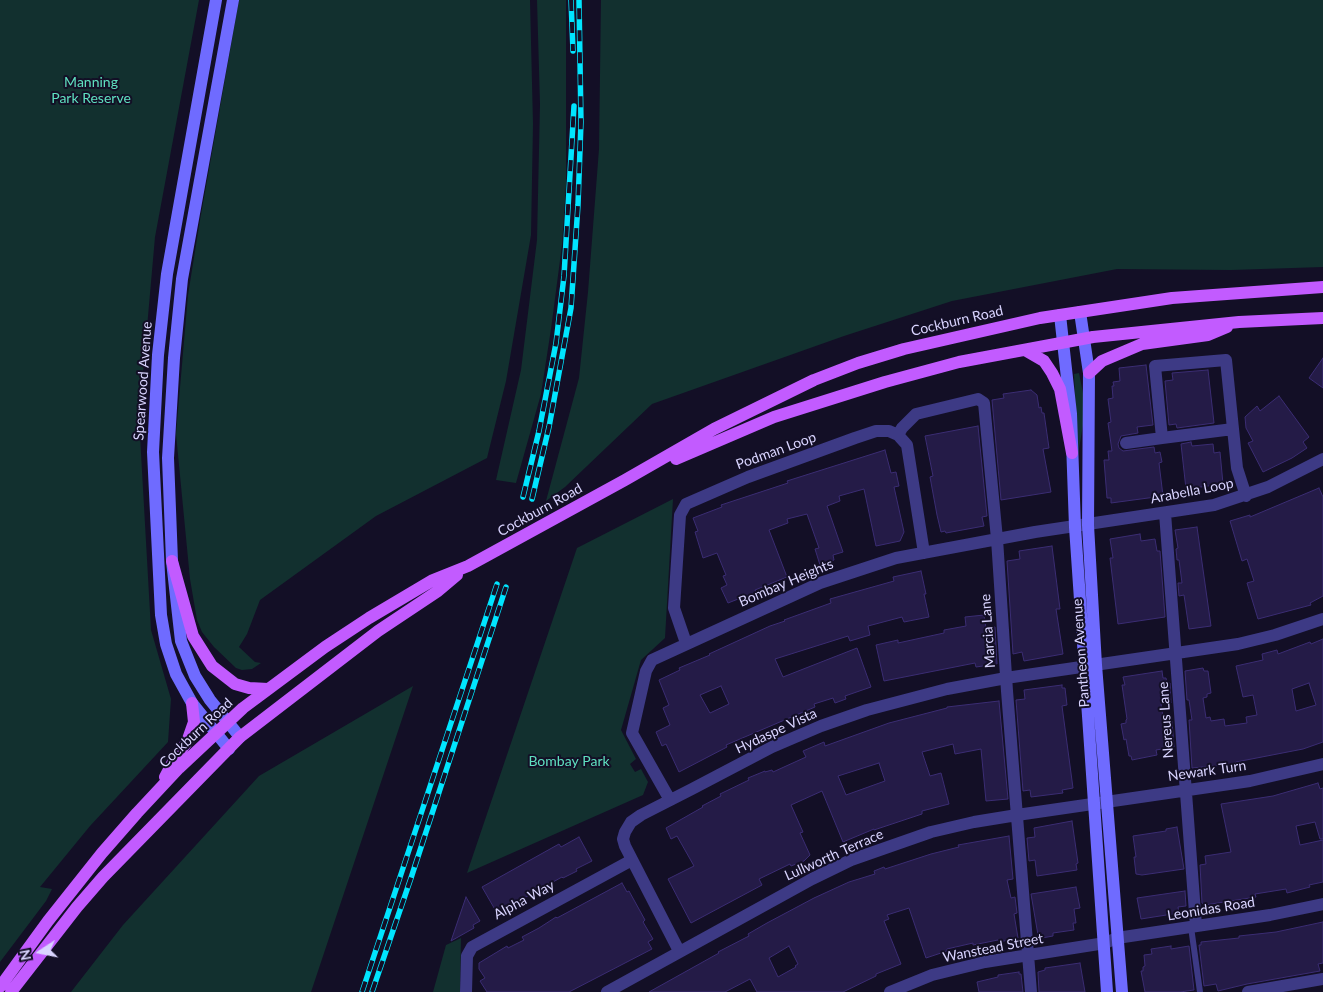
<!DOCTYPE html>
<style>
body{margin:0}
#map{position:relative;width:1323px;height:992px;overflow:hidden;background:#130f26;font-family:Lato,sans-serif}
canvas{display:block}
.north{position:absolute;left:15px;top:927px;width:50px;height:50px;-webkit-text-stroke:4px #130f26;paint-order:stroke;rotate:259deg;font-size:14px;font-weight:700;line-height:20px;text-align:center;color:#d9d4ff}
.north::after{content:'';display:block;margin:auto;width:18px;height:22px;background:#d9d4ff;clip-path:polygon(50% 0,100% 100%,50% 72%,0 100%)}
</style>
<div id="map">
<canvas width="1323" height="992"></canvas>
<div class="north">N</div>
</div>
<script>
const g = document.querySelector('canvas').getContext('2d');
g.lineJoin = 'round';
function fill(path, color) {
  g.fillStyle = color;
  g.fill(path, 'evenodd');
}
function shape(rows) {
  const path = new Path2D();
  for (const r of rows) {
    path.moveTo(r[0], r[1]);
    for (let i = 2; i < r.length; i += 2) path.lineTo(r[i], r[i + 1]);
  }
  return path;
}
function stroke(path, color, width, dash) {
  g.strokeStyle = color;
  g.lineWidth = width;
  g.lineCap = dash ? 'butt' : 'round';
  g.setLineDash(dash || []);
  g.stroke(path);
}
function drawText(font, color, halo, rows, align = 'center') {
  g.font = font + ' Lato,sans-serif';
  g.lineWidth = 4;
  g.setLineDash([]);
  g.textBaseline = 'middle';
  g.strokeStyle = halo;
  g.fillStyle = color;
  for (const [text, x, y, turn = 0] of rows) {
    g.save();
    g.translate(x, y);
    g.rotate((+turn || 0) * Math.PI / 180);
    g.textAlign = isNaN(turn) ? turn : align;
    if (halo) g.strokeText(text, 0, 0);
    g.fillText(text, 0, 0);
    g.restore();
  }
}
fill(shape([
 [0,0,199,0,155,237,139,418,151,630,171,699,168,742,90,826,40,887,52,889,46,901,0,962],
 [239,0,530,0,533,124,531,235,506,381,487,458,376,516,260,600,247,634,239,647,255,662,261,663,252,669,242,670,236,668,214,647,202,632,197,620,190,579,176,434,188,295,200,220],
 [537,0,566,0,566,185,562,245,551,329,541,394,516,483,496,480,521,370,537,240,540,104],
 [601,0,1323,0,1323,267,1231,270,1117,269,952,301,844,336,652,404,565,487,546,501,579,378,588,292,599,149],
 [1079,373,1083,393,1083,425,1078,455,1074,374],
 [673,499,665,638,641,660,621,730,636,759,630,764,635,772,641,769,648,782,643,795,467,873,577,548],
 [413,686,311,992,71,992,123,925,259,776],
 [461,938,460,992,433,992,446,945]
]), '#12302f');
const building = shape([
 [1323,358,1323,388,1309,378,1323,358],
 [1146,365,1153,425,1137,427,1138,433,1121,436,1118,444,1119,448,1123,451,1154,447,1155,453,1160,452,1162,462,1159,463,1163,496,1111,503,1111,498,1107,498,1104,460,1109,460,1108,451,1112,451,1108,423,1111,422,1108,399,1113,398,1112,386,1114,386,1113,382,1120,381,1119,368,1146,365],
 [1208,370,1214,423,1177,428,1176,424,1169,425,1165,381,1173,380,1172,373,1208,370],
 [1031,390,1037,395,1039,408,1041,407,1042,413,1044,413,1049,448,1043,449,1051,492,1001,500,992,400,1004,398,1003,394,1031,390],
 [1279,396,1309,437,1303,442,1307,448,1292,458,1263,472,1248,443,1253,441,1246,428,1245,417,1257,406,1260,411,1279,396],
 [978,426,987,516,982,517,984,526,946,533,945,531,941,532,937,515,930,477,933,476,925,436,978,426],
 [1191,442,1192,446,1213,444,1214,453,1220,452,1223,484,1186,489,1181,444,1191,442],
 [885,450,891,473,896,472,899,486,894,487,904,532,900,541,876,546,864,489,839,496,840,501,827,506,843,552,833,555,834,560,820,565,815,549,819,548,807,514,787,519,788,523,769,530,787,577,755,590,756,592,728,603,721,588,727,585,723,576,726,575,717,553,703,558,695,532,698,531,693,518,722,507,721,505,788,483,787,481,885,450],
 [1319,488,1323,497,1323,596,1310,603,1311,605,1258,619,1247,583,1254,581,1247,559,1242,561,1230,521,1250,515,1250,517,1319,488],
 [1197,527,1211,626,1189,629,1184,595,1179,596,1178,583,1182,583,1179,560,1177,560,1176,549,1178,548,1175,530,1197,527],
 [1140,534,1141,541,1155,539,1157,551,1160,551,1165,617,1118,624,1110,558,1113,558,1110,539,1140,534],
 [1052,546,1060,609,1056,609,1063,654,1024,661,1022,652,1013,654,1007,561,1020,559,1019,551,1052,546],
 [921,571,926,594,924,594,929,617,904,622,902,617,868,626,870,635,850,641,848,636,775,659,783,677,857,648,871,687,845,696,846,699,835,703,833,698,814,704,815,707,726,745,727,747,679,772,666,744,662,746,656,732,670,725,663,708,669,705,659,680,680,670,679,668,710,655,709,654,770,626,785,621,784,620,831,603,830,599,894,581,893,577,921,571],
 [721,686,729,704,710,713,700,695,721,686],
 [984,615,986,628,995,627,997,664,976,667,975,663,884,681,876,645,898,640,898,643,944,633,944,630,966,626,965,617,984,615],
 [1323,639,1323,742,1303,749,1236,762,1236,764,1192,768,1189,720,1192,720,1189,700,1187,700,1185,671,1203,668,1204,671,1208,671,1211,693,1207,694,1207,697,1203,698,1206,718,1210,717,1211,721,1224,719,1225,726,1247,723,1246,717,1257,715,1253,695,1243,697,1236,666,1263,660,1262,654,1277,650,1278,654,1310,642,1311,644,1323,639],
 [1309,683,1316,705,1296,711,1292,689,1309,683],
 [1162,671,1163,678,1166,678,1167,683,1170,683,1171,703,1161,704,1164,723,1172,721,1174,747,1156,750,1157,755,1132,760,1131,756,1129,756,1126,739,1124,740,1121,724,1126,723,1126,720,1127,719,1122,685,1125,685,1123,677,1162,671],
 [1062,685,1062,688,1065,688,1067,705,1062,706,1073,788,1062,790,1063,793,1031,797,1030,790,1023,791,1016,700,1025,699,1024,690,1062,685],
 [999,701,1008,799,986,801,981,749,955,754,953,744,922,752,930,776,941,773,949,804,922,811,922,814,874,830,874,829,843,842,822,791,791,805,803,832,800,833,810,855,804,861,791,866,790,864,759,879,762,885,691,923,668,879,694,866,677,836,671,839,666,828,703,807,702,806,721,796,720,794,749,780,748,778,765,771,765,772,772,770,773,772,806,757,803,751,824,742,825,746,889,723,947,708,947,707,999,701],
 [879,763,885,781,846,795,838,776,879,763],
 [1318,783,1320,789,1323,788,1323,839,1320,839,1315,822,1296,826,1300,845,1323,840,1323,882,1309,885,1310,887,1287,893,1286,889,1255,894,1256,897,1205,905,1202,903,1200,865,1206,864,1205,856,1231,852,1221,804,1273,796,1318,783],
 [1072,821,1078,863,1076,864,1077,870,1037,876,1035,860,1029,861,1027,838,1035,837,1034,828,1072,821],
 [1177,827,1184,869,1142,875,1136,874,1134,857,1136,857,1133,836,1166,831,1166,829,1177,827],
 [1009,836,1013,879,1007,880,1011,898,1015,897,1017,913,1014,914,1018,938,999,942,998,940,973,945,973,943,947,949,947,951,926,958,909,908,887,915,889,919,884,921,901,964,876,974,876,976,843,992,757,992,750,979,725,992,649,992,719,953,718,952,749,936,748,934,767,923,814,898,849,882,875,874,874,871,884,867,885,869,931,854,959,847,958,845,1009,836],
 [789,946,798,964,795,966,796,967,778,977,769,958,789,946],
 [579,837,592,861,576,869,577,871,563,878,562,877,497,913,482,887,559,844,561,847,579,837],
 [622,883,627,892,629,891,645,920,643,922,653,939,648,942,652,949,569,992,487,992,480,981,485,978,479,969,479,963,507,946,508,948,524,940,522,937,539,928,556,917,557,918,622,883],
 [1076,887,1080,908,1074,909,1076,923,1073,923,1074,930,1053,933,1053,936,1042,938,1041,934,1038,935,1031,894,1076,887],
 [1185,891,1186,906,1178,907,1179,913,1141,919,1137,898,1185,891],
 [466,897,480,921,473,925,474,928,451,941,466,897],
 [1323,922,1323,963,1318,964,1320,971,1247,984,1218,991,1216,984,1204,986,1199,945,1201,945,1201,942,1239,938,1239,936,1276,932,1323,922],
 [1171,946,1171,949,1189,946,1194,990,1180,992,1145,992,1141,971,1143,971,1143,967,1145,966,1144,955,1152,954,1151,949,1171,946],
 [1080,963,1085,992,1039,992,1038,972,1045,970,1045,968,1080,963],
 [1019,972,1019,974,1021,974,1023,992,979,992,977,982,998,977,998,975,1019,972]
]);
fill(building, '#241b47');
stroke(building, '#3b2d73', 1);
stroke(shape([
 [1191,927,1200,992]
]), '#3d3a85', 6);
stroke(shape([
 [1233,429,1162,438,1155,366,1226,360,1237,468,1246,496],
 [898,435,902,428,916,414,978,399,984,403,997,539,1007,691,1031,992],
 [1126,443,1162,438],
 [1165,513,1196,926],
 [686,643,674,608,680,515,686,504,748,477,855,438,876,431,889,431,898,435,907,445,924,553],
 [670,800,632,733,646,671,652,660,820,583,896,558,1035,532,1214,505,1268,487,1323,459],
 [679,951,625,846,623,839,625,832,631,822,641,815,692,789,772,747,821,726,867,710,947,689,1006,678,1238,644,1275,635,1323,619],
 [466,992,467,956,472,947,632,860],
 [607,992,812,879,851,860,931,832,974,822,1017,815,1250,781,1323,764],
 [890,992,932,975,985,962,1105,943,1117,938,1270,915,1323,904],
 [1248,992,1323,979]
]), '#3d3a85', 12);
stroke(shape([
 [216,0,167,274,158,355,153,452,161,615,166,644,176,674,192,703,229,749],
 [233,0,182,279,174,358,168,458,172,561,181,641,195,676,210,700,240,737],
 [1080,312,1089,373,1088,525,1096,665,1122,992],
 [1060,315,1071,414,1075,527,1107,992]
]), '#6f6bff', 12);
stroke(shape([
 [1025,350,1044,361,1052,373,1060,389,1072,453],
 [1089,373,1102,361,1142,344,1208,335,1227,327],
 [676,459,774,417,885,382,959,362,1093,337,1239,322,1323,318],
 [172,561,193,636,212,666,235,684,249,688,268,689],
 [165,777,174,760,187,742,194,722,192,703],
 [0,987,48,921,102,853,137,813,179,768,243,708,325,647,369,618,433,580,468,566,625,480,714,429,814,380,858,363,904,349,1040,318,1172,298,1323,287],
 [11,992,77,907,103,877,240,737,378,631,438,591,457,575]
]), '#c25bff', 12);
const rail = shape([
 [571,0,573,51],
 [523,497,539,431,556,343,564,276,574,106],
 [532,499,549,427,571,308,578,205,581,122,579,0],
 [362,992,497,584],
 [372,992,411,878,506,587]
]);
stroke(rail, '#00e5ff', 5.5);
stroke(rail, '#130f26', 4, [11]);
drawText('14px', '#5fe0c0', '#130f26', [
 ["Manning",91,82],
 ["Park Reserve",91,98],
 ["Bombay Park",569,761]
]);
drawText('14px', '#d9d4ff', '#130f26', [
 ["Cockburn Road",957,321,-13],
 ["Spearwood Avenue",143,381,-86],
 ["Podman Loop",776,451,-20],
 ["Arabella Loop",1192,491,-11],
 ["Cockburn Road",540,510,-29],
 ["Bombay Heights",786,583,-23],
 ["Marcia Lane",988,631,-94],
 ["Pantheon Avenue",1081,653,-94],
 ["Nereus Lane",1166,720,-94],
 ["Hydaspe Vista",776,731,-25],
 ["Cockburn Road",196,733,-43],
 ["Newark Turn",1207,771,-8],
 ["Lullworth Terrace",834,855,-24],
 ["Alpha Way",524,900,-28],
 ["Leonidas Road",1211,909,-9],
 ["Wanstead Street",993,948,-11]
]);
</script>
